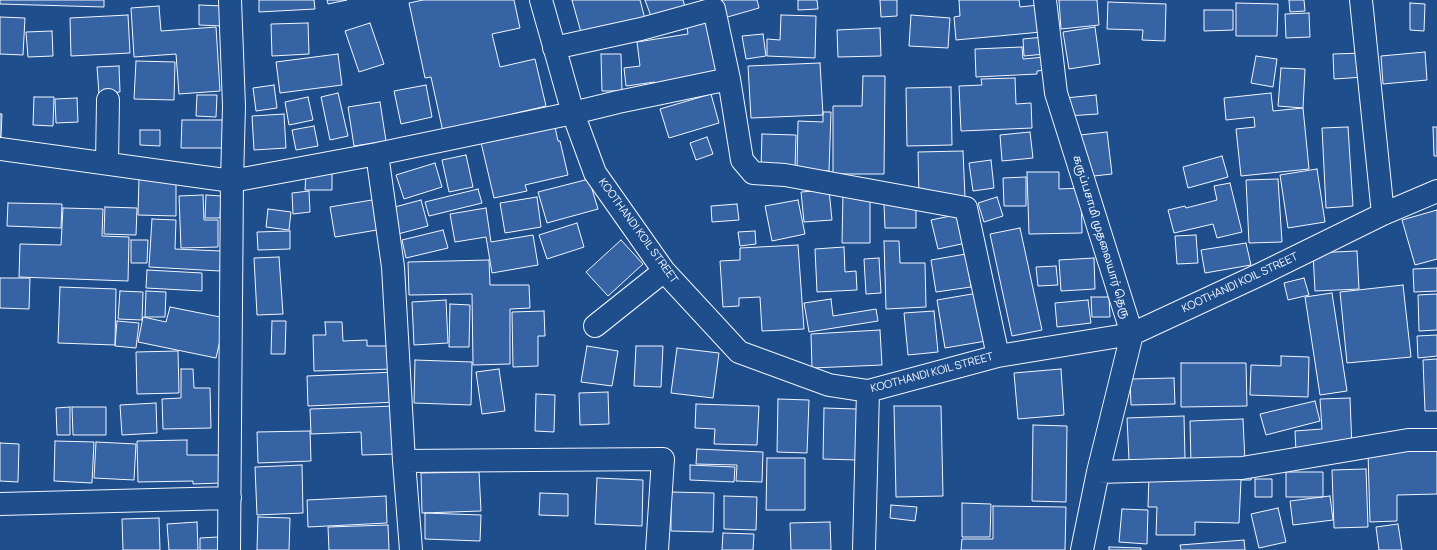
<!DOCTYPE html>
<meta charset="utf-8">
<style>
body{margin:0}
canvas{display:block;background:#1f4e8c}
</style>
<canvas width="1437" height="550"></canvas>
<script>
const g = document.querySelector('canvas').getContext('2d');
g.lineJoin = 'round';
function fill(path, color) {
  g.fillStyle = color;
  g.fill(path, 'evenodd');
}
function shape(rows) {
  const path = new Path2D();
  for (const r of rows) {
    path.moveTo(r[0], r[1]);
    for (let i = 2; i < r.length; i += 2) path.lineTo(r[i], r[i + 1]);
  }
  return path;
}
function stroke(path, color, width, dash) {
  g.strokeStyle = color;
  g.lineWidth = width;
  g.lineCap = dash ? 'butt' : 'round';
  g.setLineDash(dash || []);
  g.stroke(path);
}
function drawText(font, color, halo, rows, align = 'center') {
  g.font = font + ' Manrope,"Noto Sans Tamil",sans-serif';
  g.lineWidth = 3;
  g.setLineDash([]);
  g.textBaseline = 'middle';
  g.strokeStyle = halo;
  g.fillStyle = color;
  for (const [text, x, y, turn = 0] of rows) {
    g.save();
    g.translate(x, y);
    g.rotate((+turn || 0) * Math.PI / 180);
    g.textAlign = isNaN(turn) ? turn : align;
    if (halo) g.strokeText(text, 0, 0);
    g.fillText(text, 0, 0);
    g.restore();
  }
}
const building = shape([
 [0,0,104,0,104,7,0,4,0,0],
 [259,0,314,0,315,9,259,12,259,0],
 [327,0,347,0,328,4,327,0],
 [423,0,514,0,520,28,492,34,500,67,535,59,546,106,512,114,512,117,443,132,431,77,425,78,409,3,423,0],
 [572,0,640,0,645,19,582,36,572,0],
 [645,0,683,0,685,7,652,19,645,0],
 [720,0,757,0,759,8,724,18,720,0],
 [798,0,817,0,818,9,798,10,798,0],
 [880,0,897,0,897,16,881,17,880,0],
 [959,0,1019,0,1020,7,1038,5,1041,32,956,40,954,17,960,16,959,0],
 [1059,0,1097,0,1099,25,1061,29,1059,0],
 [1289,0,1304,0,1305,11,1290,12,1289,0],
 [1108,2,1166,4,1165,41,1142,40,1143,30,1107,29,1108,2],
 [1236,3,1278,4,1277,36,1236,36,1236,3],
 [1410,3,1425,4,1424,31,1410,30,1410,3],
 [199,5,223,6,222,26,199,25,199,5],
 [159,6,161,31,216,27,220,91,179,94,176,54,134,57,131,8,159,6],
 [1204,10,1233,10,1233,30,1204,31,1204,10],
 [1309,13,1310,37,1286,38,1285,14,1309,13],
 [128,15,130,53,71,56,70,18,128,15],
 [781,15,816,16,815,58,767,56,767,39,780,40,781,15],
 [911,15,950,18,948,48,909,46,911,15],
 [711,16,720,76,656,86,655,82,626,86,624,68,640,66,637,42,688,34,686,20,711,16],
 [0,17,25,18,23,55,0,54,0,17],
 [308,23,309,54,272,56,271,24,308,23],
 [370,23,384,64,359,72,345,31,370,23],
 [1095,27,1100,64,1069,69,1063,32,1095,27],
 [880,28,881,56,838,57,837,30,880,28],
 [52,31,53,56,28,57,26,32,52,31],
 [763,34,766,56,746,59,742,36,763,34],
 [1044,37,1045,54,1024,56,1023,39,1044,37],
 [1022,47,1023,59,1045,57,1046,70,1037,71,1037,74,976,77,975,49,1022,47],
 [1425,52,1427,80,1383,84,1381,56,1425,52],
 [1363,53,1364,77,1334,79,1333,54,1363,53],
 [338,54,342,85,280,93,276,62,338,54],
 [601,54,621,54,622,91,602,91,601,54],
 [1256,56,1277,59,1273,87,1251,83,1256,56],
 [136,61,175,62,174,100,134,99,136,61],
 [820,63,823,115,751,118,748,66,820,63],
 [119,66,120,92,99,94,97,67,119,66],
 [1281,68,1305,69,1303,108,1278,106,1281,68],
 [863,76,885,76,884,174,833,174,833,106,862,106,863,76],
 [1015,78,1016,104,1031,103,1032,128,961,131,959,86,982,85,981,79,1015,78],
 [274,85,277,108,256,111,253,88,274,85],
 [426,85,432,117,401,124,394,91,426,85],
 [951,87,952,145,907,146,906,88,951,87],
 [338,93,348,136,330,140,321,97,338,93],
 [1271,93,1273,111,1303,108,1309,169,1241,176,1236,129,1255,127,1254,117,1226,120,1224,98,1271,93],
 [711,94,719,123,669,138,660,109,711,94],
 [197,95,217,95,216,117,196,116,197,95],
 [1096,95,1098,114,1066,116,1065,98,1096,95],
 [34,97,54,97,53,126,33,125,34,97],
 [308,97,313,120,289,125,285,102,308,97],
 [77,98,78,122,56,123,55,99,77,98],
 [380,102,386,141,354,146,348,107,380,102],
 [823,112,831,112,829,171,797,169,798,121,823,122,823,112],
 [0,114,2,114,1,137,0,136,0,114],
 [284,114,286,148,254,150,252,116,284,114],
 [553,118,558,141,560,141,568,175,525,185,527,191,494,198,479,134,553,118],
 [182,120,224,120,223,148,181,148,182,120],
 [314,126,318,146,296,150,292,130,314,126],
 [1348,127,1353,206,1326,208,1322,128,1348,127],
 [1433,127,1437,127,1437,156,1434,156,1433,127],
 [140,130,160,130,160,146,140,145,140,130],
 [1030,132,1033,158,1002,161,1000,135,1030,132],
 [1107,132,1112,174,1085,177,1080,135,1107,132],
 [762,134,796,135,795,168,761,168,762,134],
 [707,137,713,154,696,160,690,143,707,137],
 [963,151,965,197,919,198,918,152,963,151],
 [466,155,473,187,449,192,442,160,466,155],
 [1222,156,1228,177,1188,188,1183,167,1222,156],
 [991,160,994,188,973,191,969,163,991,160],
 [435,163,442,187,404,199,396,175,435,163],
 [1317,169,1325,222,1288,228,1280,175,1317,169],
 [1027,172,1059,172,1059,189,1081,188,1082,233,1029,234,1027,172],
 [306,173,332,174,332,190,305,190,306,173],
 [1026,177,1026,206,1004,206,1003,178,1026,177],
 [139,179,176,179,176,216,138,215,139,179],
 [589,179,598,209,547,223,538,192,589,179],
 [1278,179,1282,242,1249,243,1246,180,1278,179],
 [1230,183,1242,232,1217,238,1213,224,1174,233,1168,210,1185,206,1186,208,1217,200,1214,186,1230,183],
 [478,189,482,203,429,216,425,202,478,189],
 [829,190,832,220,804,222,801,192,829,190],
 [309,191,310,212,293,214,292,193,309,191],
 [843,194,870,195,870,243,842,243,843,194],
 [203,195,204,220,218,220,218,247,181,248,179,196,203,195],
 [206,195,221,196,220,218,205,218,206,195],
 [537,197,541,227,505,233,500,203,537,197],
 [997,197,1003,216,984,222,978,203,997,197],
 [378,199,383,229,335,237,330,207,378,199],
 [421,200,428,226,398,234,391,208,421,200],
 [798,200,805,234,772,241,765,206,798,200],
 [8,203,62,204,61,228,7,226,8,203],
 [916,203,916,228,885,228,884,204,916,203],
 [737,204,739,220,712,222,711,206,737,204],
 [105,207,137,208,136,235,104,234,105,207],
 [63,208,103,209,102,236,129,237,128,281,19,277,20,244,61,245,63,208],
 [486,208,491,242,533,235,538,265,492,273,486,237,455,242,450,214,486,208],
 [268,209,291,212,289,230,266,227,268,209],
 [1437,210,1437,259,1415,265,1402,220,1437,210],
 [960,214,966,243,938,249,931,220,960,214],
 [152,219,176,220,175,249,221,251,220,271,149,267,152,219],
 [577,223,584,247,547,259,539,235,577,223],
 [1020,228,1042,330,1012,336,990,234,1020,228],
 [443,230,448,248,406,258,402,240,443,230],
 [290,231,290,249,258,250,257,232,290,231],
 [755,231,756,244,740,246,738,232,755,231],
 [1196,235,1198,263,1177,264,1175,236,1196,235],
 [131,240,148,240,147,263,131,263,131,240],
 [621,240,643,264,608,296,586,272,621,240],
 [884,241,899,241,900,263,925,263,926,307,886,309,884,241],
 [1246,243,1251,265,1205,273,1201,250,1246,243],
 [798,245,804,329,762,331,760,297,739,298,739,306,723,307,720,261,740,260,740,248,798,245],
 [844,247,845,272,856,271,857,290,817,292,815,249,844,247],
 [1357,251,1359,289,1315,291,1313,253,1357,251],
 [966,254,971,287,936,292,931,260,966,254],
 [279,257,283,314,257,315,254,258,279,257],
 [879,258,881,293,866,294,864,259,879,258],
 [1094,258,1095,289,1061,291,1059,260,1094,258],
 [489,260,490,285,529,285,530,308,510,309,510,364,473,365,472,294,409,295,408,262,489,260],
 [1056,266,1058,285,1038,286,1036,267,1056,266],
 [1437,268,1437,291,1414,292,1413,269,1437,268],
 [147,270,202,273,202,291,146,288,147,270],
 [0,278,30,278,29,309,0,308,0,278],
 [1304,278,1309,295,1288,300,1284,283,1304,278],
 [1403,285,1411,357,1347,363,1340,292,1403,285],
 [60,287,116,289,115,345,58,343,60,287],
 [120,291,143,292,142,320,118,319,120,291],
 [146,291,166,292,165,317,145,317,146,291],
 [978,293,986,341,945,348,937,300,978,293],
 [1332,293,1347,391,1320,395,1305,297,1332,293],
 [1437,294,1437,330,1419,331,1418,295,1437,294],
 [1091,297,1109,297,1110,317,1092,317,1091,297],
 [831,299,833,316,876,309,878,321,809,332,804,303,831,299],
 [446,300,448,343,414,345,412,302,446,300],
 [1088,300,1091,323,1057,327,1055,303,1088,300],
 [450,304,470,305,469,347,449,347,450,304],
 [170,307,225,318,216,358,138,342,143,317,166,322,170,307],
 [544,311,545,336,538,336,538,366,513,367,512,312,544,311],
 [934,311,938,352,908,355,904,313,934,311],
 [117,321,139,323,136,348,115,346,117,321],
 [272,321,286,321,285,354,271,354,272,321],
 [325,322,342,322,343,341,367,340,367,346,395,346,395,369,314,371,313,335,326,335,325,322],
 [880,330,882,365,812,368,811,334,880,330],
 [1437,335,1437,356,1418,358,1417,336,1437,335],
 [587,346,618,351,612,386,581,382,587,346],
 [636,346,663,346,661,387,634,386,636,346],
 [677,348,719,353,713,398,671,393,677,348],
 [178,351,179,393,137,394,136,352,178,351],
 [1281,356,1309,357,1308,397,1250,395,1251,365,1281,366,1281,356],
 [1437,359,1437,411,1425,411,1423,360,1437,359],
 [415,360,472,362,471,405,414,403,415,360],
 [1181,363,1246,363,1247,406,1181,407,1181,363],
 [181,369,193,369,194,388,210,388,211,428,163,429,162,399,181,398,181,369],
 [499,369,505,411,482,414,476,372,499,369],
 [1061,369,1064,415,1018,419,1014,373,1061,369],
 [396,372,397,402,308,406,307,376,396,372],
 [1174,378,1175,404,1131,405,1130,379,1174,378],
 [608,392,609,424,580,425,579,393,608,392],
 [536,394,555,395,554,432,535,431,536,394],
 [1350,398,1352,448,1296,451,1295,431,1322,429,1320,399,1350,398],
 [778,399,809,400,807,453,777,452,778,399],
 [1315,401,1320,421,1266,435,1260,414,1315,401],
 [156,403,157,433,122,435,120,405,156,403],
 [696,404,759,406,757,445,714,444,715,429,695,428,696,404],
 [395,406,397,454,362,455,361,432,311,434,310,409,395,406],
 [894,406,941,406,943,496,896,497,894,406],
 [70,407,70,435,57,435,56,408,70,407],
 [72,407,106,407,106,435,73,435,72,407],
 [824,408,857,409,857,460,823,459,824,408],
 [1184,416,1185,458,1129,460,1127,418,1184,416],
 [1243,419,1245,462,1191,464,1190,421,1243,419],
 [1033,425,1067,426,1066,502,1032,501,1033,425],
 [310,431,311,461,258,463,257,432,310,431],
 [187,440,187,455,221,455,221,483,193,484,193,481,138,482,137,441,187,440],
 [55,441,94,442,92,483,54,481,55,441],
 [96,442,136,444,134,480,94,478,96,442],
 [0,443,19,444,18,482,0,481,0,443],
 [697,449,763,452,762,482,736,481,737,465,696,464,697,449],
 [1437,451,1437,494,1397,495,1397,521,1370,522,1368,452,1437,451],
 [767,458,805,458,805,510,766,510,767,458],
 [302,465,303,513,257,515,255,467,302,465],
 [690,465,735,467,734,482,690,480,690,465],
 [1366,469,1368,527,1334,528,1332,470,1366,469],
 [479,472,481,511,422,513,421,473,479,472],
 [1286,472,1323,472,1323,497,1286,497,1286,472],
 [1149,474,1252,477,1251,480,1241,480,1239,523,1195,522,1195,535,1156,535,1157,507,1148,507,1149,474],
 [597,478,643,480,642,526,595,524,597,478],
 [1255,479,1272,479,1272,497,1255,497,1255,479],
 [671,492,714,493,713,532,671,531,671,492],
 [540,493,568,494,568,516,539,515,540,493],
 [386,496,387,523,308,527,307,500,386,496],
 [724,496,757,497,756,530,724,529,724,496],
 [1330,496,1333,520,1293,525,1290,501,1330,496],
 [962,503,991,504,990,537,962,537,962,503],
 [891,505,917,507,915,521,890,518,891,505],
 [993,506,1066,507,1065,550,961,550,962,539,993,539,993,506],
 [1278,508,1286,542,1259,548,1251,514,1278,508],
 [1122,509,1148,510,1147,544,1119,542,1122,509],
 [425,513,481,515,480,541,425,539,425,513],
 [258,517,290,518,289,550,257,550,258,517],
 [159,518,160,550,123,550,122,519,159,518],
 [197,522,198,550,169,550,167,524,197,522],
 [830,522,831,550,791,550,790,523,830,522],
 [1398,524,1402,550,1379,550,1376,527,1398,524],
 [388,525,389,550,329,550,328,527,388,525],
 [723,533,754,534,753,550,722,550,723,533],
 [218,537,219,550,200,550,200,538,218,537],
 [1244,540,1245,550,1181,550,1180,545,1244,540],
 [1109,547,1141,548,1141,550,1109,550,1109,547]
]);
fill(building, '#3563a3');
stroke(building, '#f2f6ff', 1);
const minor = shape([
 [541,0,573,113,595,173,664,271,739,352,829,385,868,391,998,356,1132,334,1261,274,1383,214,1437,191],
 [1045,0,1056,93,1132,334,1098,472,1082,550],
 [1361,0,1383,214],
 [554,48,641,29,714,9,729,79],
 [0,149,232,181,377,154],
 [107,163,108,100],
 [595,326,664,271],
 [404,461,663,459,657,550],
 [1098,472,1242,468,1408,440,1437,440],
 [0,504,230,498],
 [229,550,232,181,234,106,230,0],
 [411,550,404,461,393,267,377,154,573,113,618,102,729,79,742,160,753,173,785,175,966,208,998,356],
 [864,550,868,391]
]);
stroke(minor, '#f2f6ff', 24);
stroke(minor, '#1f4e8c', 22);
drawText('11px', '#f2f6ff', '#1f4e8c', [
 ["KOOTHANDI KOIL STREET",638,231,54],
 ["கருப்பசாமி முதலையார் தெரு",1101,237,73],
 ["KOOTHANDI KOIL STREET",1240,283,-25],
 ["KOOTHANDI KOIL STREET",932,373,-15]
]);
</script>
